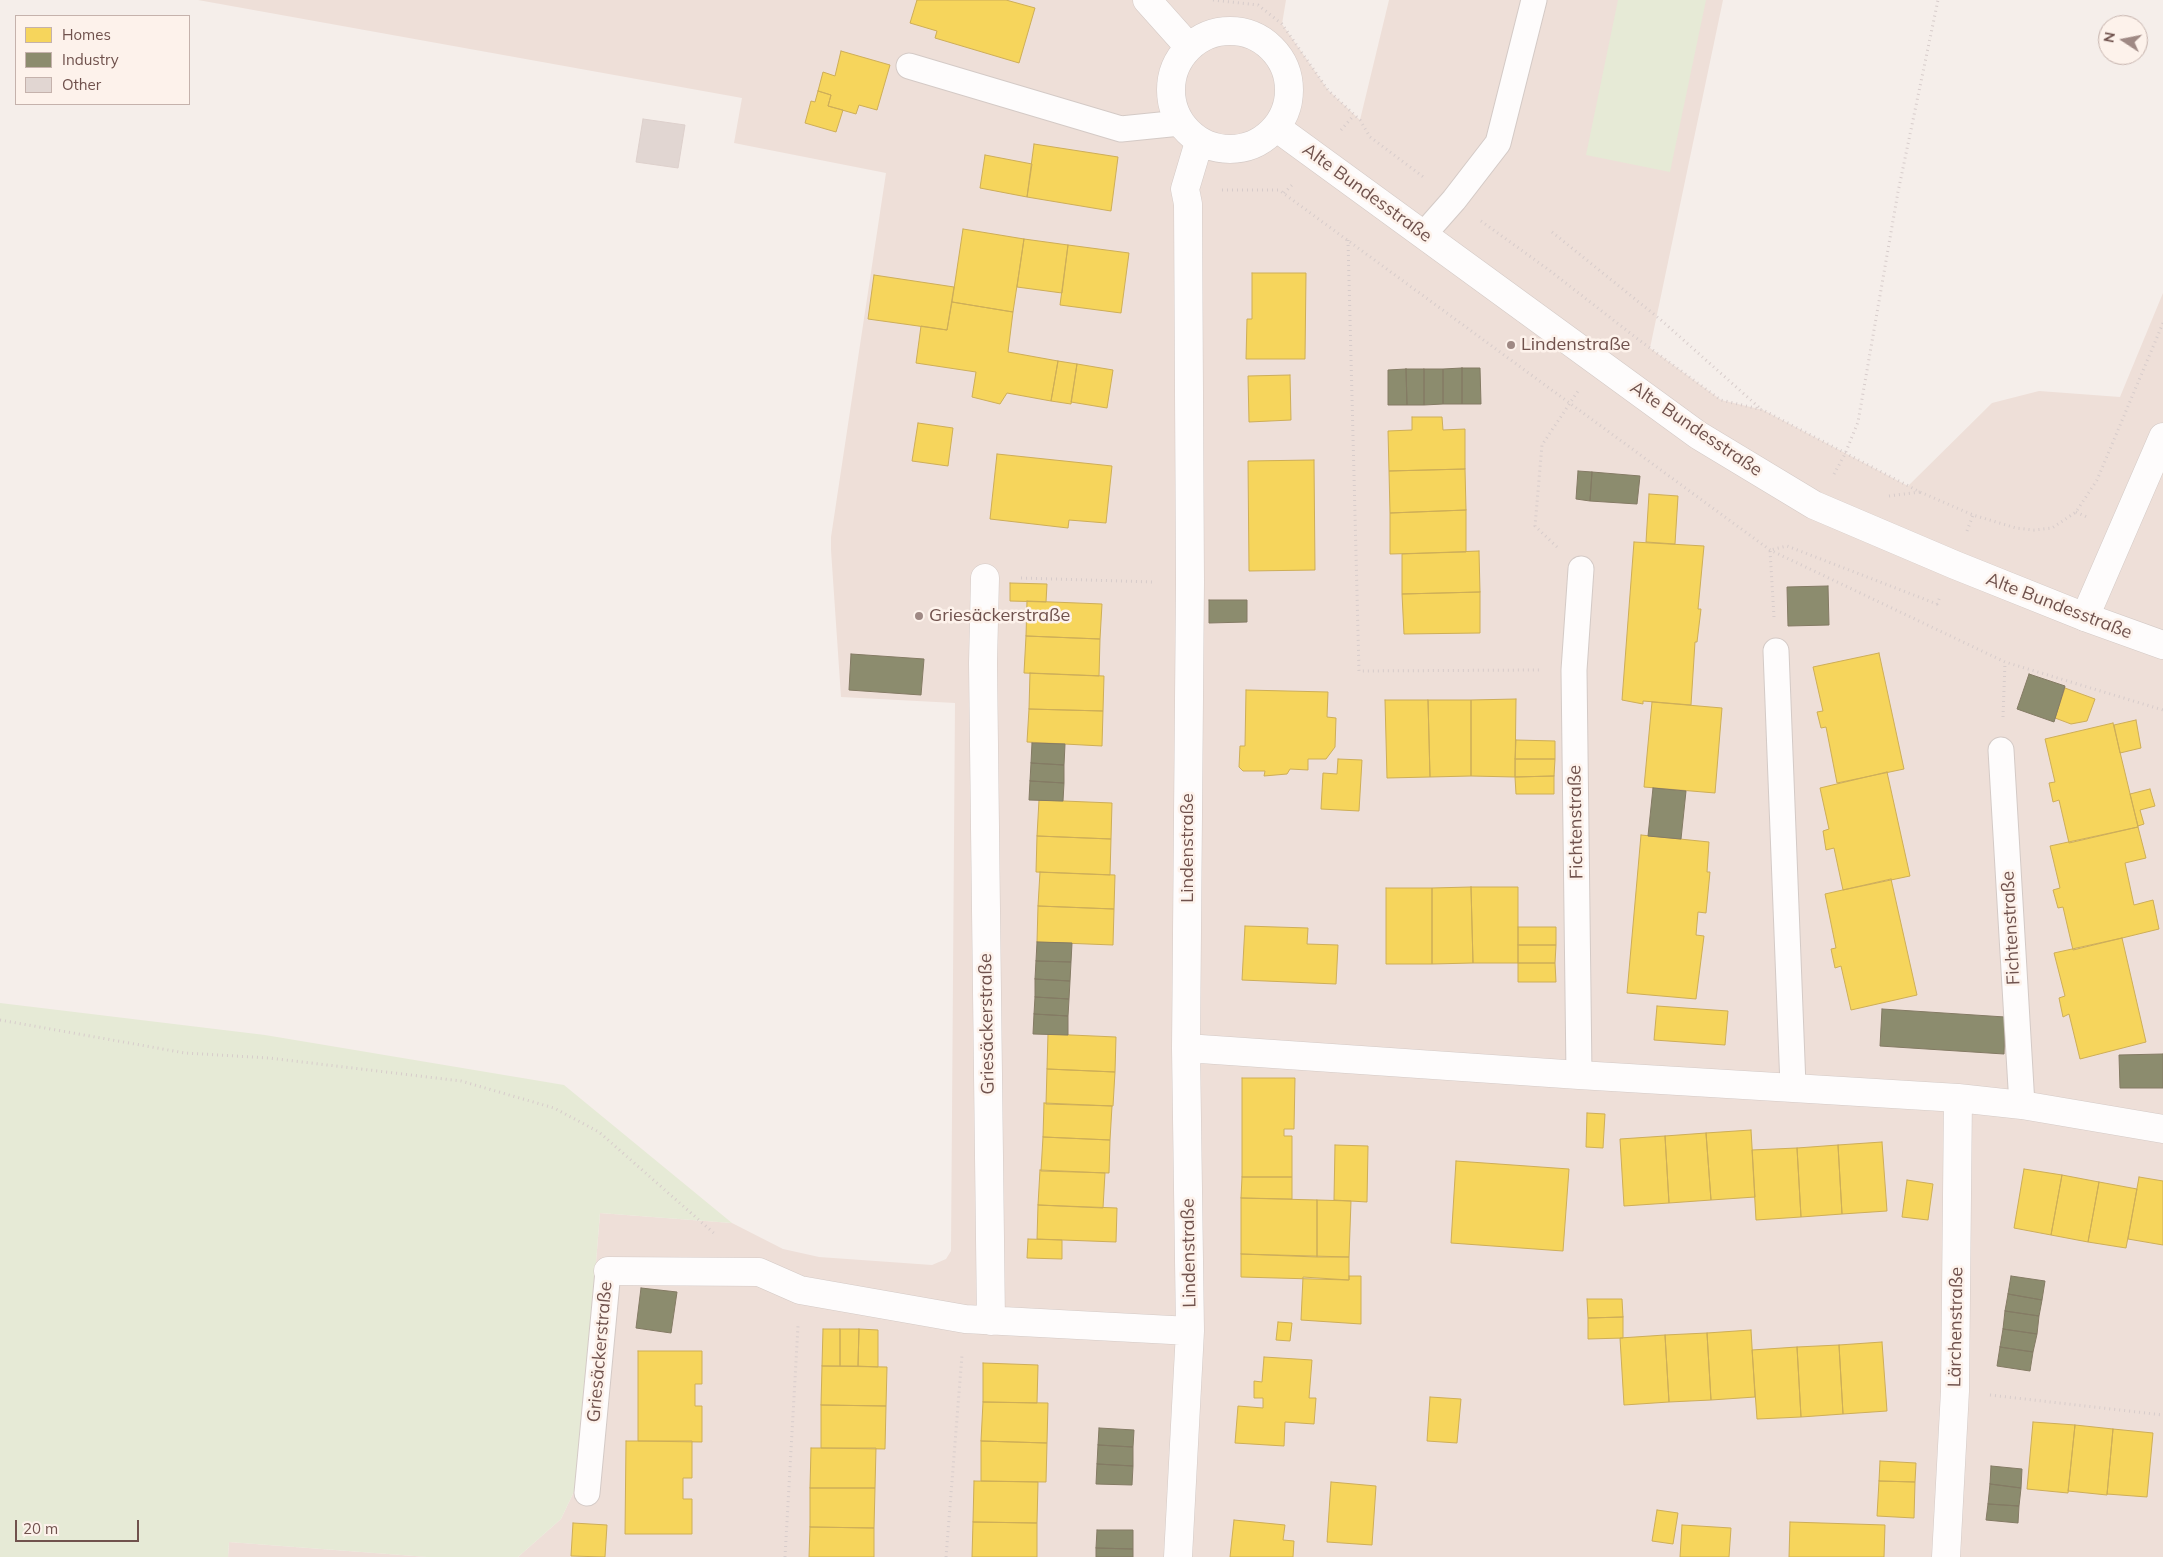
<!DOCTYPE html>
<meta charset="utf-8">
<style>
body{margin:0}
#map{position:relative;width:2163px;height:1557px;overflow:hidden;background:#f5eeea;font-family:Mulish,sans-serif}
canvas{display:block}
.legend{position:absolute;left:15px;top:15px;width:175px;height:90px;box-sizing:border-box;background:#fdf2eb;border:1px solid #c5b2ac;margin:0;padding:6px 9px;list-style:none;font-size:15px;color:#70524d}
.legend li{display:flex;align-items:center;gap:10px;height:25px}
.legend b{width:25px;border:1px solid #c5b2ac}
.north{position:absolute;left:2098px;top:15px;width:50px;height:50px;box-sizing:border-box;background:#fdf2eb;border:1px solid #c5b2ac;border-radius:50%;rotate:281deg;font-size:14px;font-weight:700;line-height:20px;text-align:center;color:#70524d}
.north::after{content:'';display:block;margin:auto;width:18px;height:22px;background:#9f8984;clip-path:polygon(50% 0,100% 100%,50% 72%,0 100%)}
.scale{position:absolute;left:15px;top:1520px;width:124px;height:22px;box-sizing:border-box;border:2px solid #70524d;border-top:0;padding-left:6px;font-size:15px;line-height:18px;white-space:nowrap;color:#70524d;-webkit-text-stroke:4px #fdf2eb;paint-order:stroke}
</style>
<div id="map">
<canvas width="2163" height="1557"></canvas>
<ul class="legend">
<li><b style="height:14px;background:#f6d55c"></b>Homes</li>
<li><b style="height:14px;background:#8c8c6e"></b>Industry</li>
<li><b style="height:14px;background:#e1d6d2"></b>Other</li>
</ul>
<div class="north">N</div>
<div class="scale">20 m</div>
</div>
<script>
const g = document.querySelector('canvas').getContext('2d');
g.lineJoin = 'round';
function fill(path, color) {
  g.fillStyle = color;
  g.fill(path, 'evenodd');
}
function shape(rows) {
  const path = new Path2D();
  for (const r of rows) {
    if (r.length === 3) {
      path.moveTo(r[0] + r[2], r[1]);
      path.arc(r[0], r[1], r[2], 0, 2 * Math.PI);
      continue;
    }
    path.moveTo(r[0], r[1]);
    for (let i = 2; i < r.length; i += 2) path.lineTo(r[i], r[i + 1]);
  }
  return path;
}
function stroke(path, color, width, dash) {
  g.strokeStyle = color;
  g.lineWidth = width;
  g.lineCap = dash ? 'butt' : 'round';
  g.setLineDash(dash || []);
  g.stroke(path);
}
function drawText(font, color, halo, rows, align = 'center') {
  g.font = font + ' Mulish,sans-serif';
  g.lineWidth = 5;
  g.setLineDash([]);
  g.textBaseline = 'middle';
  g.strokeStyle = halo;
  g.fillStyle = color;
  for (const [text, x, y, turn = 0] of rows) {
    g.save();
    g.translate(x, y);
    g.rotate((+turn || 0) * Math.PI / 180);
    g.textAlign = isNaN(turn) ? turn : align;
    if (halo) g.strokeText(text, 0, 0);
    g.fillText(text, 0, 0);
    g.restore();
  }
}
fill(shape([
 [198,0,1286,0,1282,24,1328,90,1360,120,1389,0,1723,0,1650,348,1721,400,1763,410,1908,486,1992,403,2039,391,2120,397,2163,293,2163,1557,518,1557,561,1519,578,1483,600,1213,732,1223,783,1249,819,1257,932,1265,946,1259,951,1251,955,703,841,697,831,550,831,537,886,173,734,143,742,98],
 [229,1542,428,1557,228,1557]
]), '#eedfd8');
fill(shape([
 [1618,0,1706,0,1670,172,1586,155],
 [0,1003,265,1035,564,1085,732,1223,600,1213,578,1483,561,1519,518,1557,428,1557,229,1542,228,1557,0,1557]
]), '#e6ead6');
const homes = shape([
 [917,0,1006,0,1035,8,1019,63,935,38,937,31,910,23,917,0],
 [841,51,890,65,877,110,859,105,856,114,828,106,831,95,818,91,823,72,835,76,841,51],
 [818,91,831,95,828,106,843,110,836,132,805,123,811,101,815,102,818,91],
 [1034,144,1118,157,1111,211,1027,197,1034,144],
 [985,155,1032,164,1027,197,980,188,985,155],
 [963,229,1024,239,1013,312,952,302,963,229],
 [1024,239,1068,245,1062,293,1017,287,1024,239],
 [1068,245,1129,253,1121,313,1060,305,1068,245],
 [1252,273,1306,273,1305,359,1246,359,1247,319,1252,319,1252,273],
 [874,275,954,287,947,330,868,319,874,275],
 [952,302,1013,312,1008,352,1058,361,1051,401,1007,393,1000,404,972,397,976,372,916,363,921,326,947,330,952,302],
 [1058,361,1077,364,1071,404,1051,401,1058,361],
 [1077,364,1113,370,1107,408,1071,402,1077,364],
 [1290,375,1291,420,1249,422,1248,376,1290,375],
 [1412,417,1442,417,1443,430,1465,429,1465,469,1389,471,1388,431,1412,430,1412,417],
 [918,423,953,428,948,466,912,461,918,423],
 [997,454,1112,466,1106,523,1069,520,1068,528,990,519,997,454],
 [1314,460,1315,570,1249,571,1248,461,1314,460],
 [1465,469,1466,510,1390,513,1389,471,1465,469],
 [1649,494,1678,496,1675,544,1646,542,1649,494],
 [1466,510,1466,552,1390,554,1390,513,1466,510],
 [1634,542,1704,546,1698,609,1701,609,1697,642,1695,642,1691,705,1643,701,1643,704,1622,700,1634,542],
 [1479,551,1480,592,1402,594,1402,554,1479,551],
 [1010,583,1047,584,1046,602,1010,601,1010,583],
 [1480,592,1480,633,1404,634,1402,594,1480,592],
 [1027,601,1102,604,1100,639,1026,636,1027,601],
 [1026,636,1100,639,1099,676,1024,673,1026,636],
 [1879,653,1904,769,1837,783,1826,727,1821,728,1817,712,1823,711,1813,667,1879,653],
 [1030,673,1104,676,1103,711,1029,709,1030,673],
 [2065,688,2095,699,2087,721,2071,724,2055,718,2065,688],
 [1246,690,1328,692,1327,717,1336,718,1335,747,1326,759,1308,759,1308,770,1290,769,1287,774,1264,776,1265,771,1243,771,1239,767,1240,746,1245,746,1246,690],
 [1516,699,1515,777,1471,776,1471,700,1516,699],
 [1385,700,1428,700,1430,777,1387,778,1385,700],
 [1428,700,1471,700,1471,776,1430,777,1428,700],
 [1652,702,1722,708,1715,793,1644,787,1652,702],
 [1029,709,1103,711,1102,746,1027,742,1029,709],
 [2136,720,2141,748,2120,753,2114,725,2136,720],
 [2113,723,2138,827,2069,843,2059,800,2053,802,2049,783,2055,782,2045,739,2113,723],
 [1516,740,1555,741,1555,759,1515,759,1516,740],
 [1338,759,1362,760,1359,811,1321,809,1323,773,1337,774,1338,759],
 [1515,759,1555,759,1554,776,1515,777,1515,759],
 [1887,772,1910,876,1843,890,1834,848,1826,850,1823,831,1829,829,1820,788,1887,772],
 [1554,776,1554,794,1516,794,1515,777,1554,776],
 [2150,789,2155,806,2140,810,2144,824,2138,826,2130,794,2150,789],
 [1039,800,1112,803,1111,839,1037,836,1039,800],
 [2138,827,2146,858,2125,863,2134,905,2153,900,2159,929,2073,950,2063,907,2058,908,2053,890,2060,888,2050,846,2138,827],
 [1641,835,1709,842,1707,872,1710,872,1706,913,1698,912,1696,935,1704,936,1696,999,1627,993,1641,835],
 [1037,836,1111,839,1110,875,1036,872,1037,836],
 [1040,872,1115,875,1114,909,1038,906,1040,872],
 [1891,879,1917,995,1851,1010,1841,966,1835,968,1831,949,1836,948,1825,894,1891,879],
 [1471,887,1518,887,1518,963,1473,963,1471,887],
 [1471,887,1473,963,1432,964,1432,888,1471,887],
 [1386,888,1432,888,1432,964,1386,964,1386,888],
 [1038,906,1114,909,1113,945,1037,942,1038,906],
 [1245,926,1308,928,1307,944,1338,945,1336,984,1242,980,1245,926],
 [1518,927,1556,927,1556,945,1518,945,1518,927],
 [2122,938,2146,1042,2080,1059,2069,1014,2063,1017,2059,998,2065,996,2054,953,2122,938],
 [1518,945,1556,945,1555,963,1518,963,1518,945],
 [1518,963,1555,963,1556,982,1518,982,1518,963],
 [1657,1006,1728,1011,1725,1045,1654,1040,1657,1006],
 [1048,1034,1116,1037,1115,1072,1047,1069,1048,1034],
 [1047,1069,1115,1072,1113,1106,1046,1104,1047,1069],
 [1242,1078,1295,1078,1294,1129,1284,1129,1284,1136,1292,1136,1292,1177,1242,1177,1242,1078],
 [1044,1103,1112,1106,1110,1140,1043,1137,1044,1103],
 [1587,1113,1605,1114,1603,1148,1586,1147,1587,1113],
 [1751,1130,1755,1197,1711,1200,1706,1133,1751,1130],
 [1706,1133,1711,1200,1669,1203,1665,1136,1706,1133],
 [1665,1136,1669,1203,1624,1206,1620,1139,1665,1136],
 [1043,1137,1110,1140,1109,1173,1041,1171,1043,1137],
 [1882,1142,1887,1211,1842,1214,1838,1145,1882,1142],
 [1335,1145,1368,1146,1367,1202,1334,1200,1335,1145],
 [1838,1145,1842,1214,1801,1217,1797,1148,1838,1145],
 [1797,1148,1801,1217,1756,1220,1752,1150,1797,1148],
 [1456,1161,1569,1169,1563,1251,1451,1243,1456,1161],
 [2024,1169,2062,1175,2051,1235,2014,1228,2024,1169],
 [1040,1170,1105,1173,1103,1208,1038,1205,1040,1170],
 [2062,1175,2099,1182,2088,1242,2051,1235,2062,1175],
 [1242,1177,1292,1177,1292,1199,1241,1198,1242,1177],
 [2139,1177,2163,1181,2163,1245,2128,1239,2139,1177],
 [1907,1180,1933,1184,1928,1220,1902,1217,1907,1180],
 [2099,1182,2137,1189,2126,1248,2088,1242,2099,1182],
 [1241,1198,1317,1200,1317,1257,1241,1254,1241,1198],
 [1317,1200,1351,1201,1349,1257,1317,1257,1317,1200],
 [1038,1205,1117,1208,1116,1242,1037,1239,1038,1205],
 [1028,1239,1062,1240,1062,1259,1027,1258,1028,1239],
 [1241,1254,1349,1257,1349,1280,1241,1277,1241,1254],
 [1349,1276,1361,1276,1361,1324,1301,1320,1303,1277,1349,1280,1349,1276],
 [1587,1299,1622,1299,1623,1317,1588,1318,1587,1299],
 [1623,1317,1623,1338,1588,1339,1588,1318,1623,1317],
 [1278,1322,1292,1323,1290,1341,1276,1340,1278,1322],
 [823,1329,840,1329,840,1366,822,1366,823,1329],
 [840,1329,859,1329,858,1366,840,1366,840,1329],
 [859,1329,878,1330,878,1367,858,1366,859,1329],
 [1751,1330,1755,1397,1711,1400,1707,1333,1751,1330],
 [1707,1333,1711,1400,1669,1402,1665,1335,1707,1333],
 [1665,1335,1669,1402,1624,1405,1620,1338,1665,1335],
 [1882,1342,1887,1411,1843,1414,1839,1345,1882,1342],
 [1839,1345,1843,1414,1801,1417,1797,1347,1839,1345],
 [1797,1347,1801,1417,1757,1419,1752,1350,1797,1347],
 [638,1351,702,1351,702,1384,695,1384,695,1406,702,1406,702,1442,638,1441,638,1351],
 [1264,1357,1312,1360,1309,1398,1316,1398,1314,1424,1285,1422,1284,1446,1235,1443,1238,1406,1263,1408,1263,1398,1254,1398,1254,1381,1262,1382,1264,1357],
 [983,1363,1038,1365,1037,1403,983,1402,983,1363],
 [822,1366,887,1367,886,1406,821,1405,822,1366],
 [1430,1397,1461,1399,1457,1443,1427,1441,1430,1397],
 [983,1402,1048,1403,1047,1443,981,1441,983,1402],
 [821,1405,886,1406,885,1449,821,1448,821,1405],
 [2033,1422,2075,1425,2068,1493,2027,1489,2033,1422],
 [2075,1425,2113,1429,2107,1495,2068,1491,2075,1425],
 [2113,1429,2153,1433,2147,1497,2107,1494,2113,1429],
 [626,1441,692,1441,692,1478,683,1478,683,1499,692,1499,692,1534,625,1534,626,1441],
 [981,1441,1047,1443,1046,1482,981,1481,981,1441],
 [811,1448,876,1448,875,1488,810,1488,811,1448],
 [1880,1461,1916,1463,1915,1482,1879,1481,1880,1461],
 [974,1481,1038,1482,1037,1523,973,1522,974,1481],
 [1879,1481,1915,1482,1914,1518,1877,1516,1879,1481],
 [1331,1482,1376,1486,1372,1545,1327,1542,1331,1482],
 [810,1488,875,1488,874,1528,810,1527,810,1488],
 [1657,1510,1678,1513,1673,1544,1652,1541,1657,1510],
 [1234,1520,1285,1525,1283,1540,1294,1541,1293,1557,1230,1557,1234,1520],
 [973,1522,1037,1523,1037,1557,972,1557,973,1522],
 [1790,1522,1885,1525,1884,1557,1789,1557,1790,1522],
 [573,1523,607,1525,605,1557,571,1556,573,1523],
 [1682,1525,1731,1528,1729,1557,1680,1557,1682,1525],
 [810,1527,874,1528,874,1557,809,1557,810,1527]
]);
fill(homes, '#f6d55c');
stroke(homes, '#ceae58', 1);
const industry = shape([
 [1462,368,1480,368,1481,404,1462,404,1462,368],
 [1462,368,1462,404,1443,404,1443,369,1462,368],
 [1406,369,1407,405,1388,405,1388,370,1406,369],
 [1406,369,1424,369,1424,405,1407,405,1406,369],
 [1424,369,1443,369,1443,404,1424,405,1424,369],
 [1578,471,1592,472,1590,501,1576,499,1578,471],
 [1592,472,1640,476,1637,504,1590,501,1592,472],
 [1828,586,1829,625,1788,626,1787,587,1828,586],
 [1209,600,1247,600,1247,622,1209,623,1209,600],
 [851,654,924,659,921,695,849,690,851,654],
 [2029,674,2065,686,2054,722,2017,709,2029,674],
 [1032,743,1065,744,1064,765,1031,763,1032,743],
 [1031,763,1064,765,1064,783,1030,781,1031,763],
 [1030,781,1064,783,1063,801,1029,800,1030,781],
 [1653,788,1686,791,1681,839,1648,836,1653,788],
 [1037,942,1072,943,1071,962,1036,961,1037,942],
 [1036,961,1071,962,1070,981,1035,979,1036,961],
 [1035,979,1070,981,1069,999,1035,997,1035,979],
 [1035,997,1069,999,1068,1016,1034,1014,1035,997],
 [1882,1009,2005,1017,2004,1054,1880,1046,1882,1009],
 [1034,1014,1068,1016,1068,1035,1033,1034,1034,1014],
 [2163,1054,2163,1088,2120,1088,2119,1055,2163,1054],
 [2011,1276,2045,1281,2042,1300,2008,1294,2011,1276],
 [641,1288,677,1292,671,1333,636,1328,641,1288],
 [2008,1294,2042,1300,2039,1316,2005,1311,2008,1294],
 [2005,1311,2039,1316,2037,1334,2003,1329,2005,1311],
 [2003,1329,2037,1334,2033,1352,2000,1347,2003,1329],
 [2000,1347,2033,1352,2030,1371,1997,1366,2000,1347],
 [1099,1428,1134,1430,1133,1447,1098,1445,1099,1428],
 [1098,1445,1133,1447,1133,1466,1097,1464,1098,1445],
 [1097,1464,1133,1466,1132,1485,1096,1484,1097,1464],
 [1991,1466,2022,1469,2021,1488,1990,1484,1991,1466],
 [1990,1484,2021,1488,2019,1506,1988,1504,1990,1484],
 [1988,1504,2019,1506,2018,1523,1986,1520,1988,1504],
 [1097,1530,1133,1530,1133,1549,1096,1548,1097,1530],
 [1096,1548,1133,1549,1133,1557,1096,1557,1096,1548]
]);
fill(industry, '#8c8c6e');
stroke(industry, '#847b64', 1);
const building = shape([
 [643,119,685,125,678,168,636,162,643,119]
]);
fill(building, '#e1d6d2');
stroke(building, '#ddd0cc', 1);
const service = shape([
 [909,66,1121,129,1180,123],
 [1424,234,1454,200,1498,143,1534,0],
 [1776,651,1793,1086],
 [2001,750,2022,1105],
 [1579,1075,1574,670,1581,569],
 [587,1493,608,1271]
]);
const minor = shape([
 [1147,0,1189,47],
 [1230,90,59],
 [1277,128,1698,435,1814,505,1955,565,2085,617],
 [985,578,983,663,991,1321],
 [1186,1048,1579,1075,1958,1098,2022,1105,2163,1129],
 [608,1271,759,1272,800,1290,965,1319,1190,1331],
 [1178,1557,1190,1331,1186,1048,1190,582,1188,204,1185,189,1199,142],
 [1946,1557,1955,1391,1958,1098]
]);
const tertiary = shape([
 [2163,437,2085,617,2163,645]
]);
stroke(service, '#d4cac6', 27);
stroke(minor, '#d4cac6', 29);
stroke(tertiary, '#d4cac6', 29);
stroke(shape([
 [1213,0,1258,5,1282,24,1328,90,1360,120,1370,137,1426,179],
 [1341,130,1354,115],
 [1222,190,1279,190,1770,550,2005,662,2163,710],
 [1284,193,1294,183],
 [1481,221,1549,270,1639,340,1721,400,1763,410,1920,492,1973,515,2016,528,2034,530,2052,528,2076,512,2097,480,2163,323],
 [1552,232,1661,320,1762,410],
 [1348,240,1359,671,1539,670],
 [1834,474,1845,454,1858,422,1898,192,1938,0],
 [1889,496,1920,492],
 [2076,512,2089,518],
 [1967,531,1973,515],
 [1557,547,1535,526,1542,445,1578,391],
 [1021,578,1154,582],
 [1774,617,1770,550,1787,546,1937,604,1940,597],
 [2003,717,2005,662],
 [0,1020,185,1053,269,1058,461,1081,554,1108,599,1132,716,1235],
 [1990,1395,2163,1415],
 [785,1557,798,1326],
 [946,1557,962,1355]
]), '#d7cccb', 3, [1, 4]);
stroke(service, '#fefcfc', 25);
stroke(minor, '#fefcfc', 28);
stroke(tertiary, '#fefcfc', 28);
for (const [x, y, r, color] of [
 [1511,345,5,"#9f8984"],
 [919,616,5,"#9f8984"]
]) {
  const dot = new Path2D();
  dot.arc(x, y, r, 0, 2 * Math.PI);
  g.fillStyle = color;
  g.fill(dot);
  stroke(dot, '#fdf2eb', 2);
}
drawText('18px', '#70524d', '#fdf2eb', [
 ["Alte Bundesstraße",1367,193,36],
 ["Alte Bundesstraße",1696,429,34],
 ["Alte Bundesstraße",2059,606,21],
 ["Fichtenstraße",1576,822,-91],
 ["Lindenstraße",1188,848,-90],
 ["Fichtenstraße",2011,928,-93],
 ["Griesäckerstraße",987,1024,-91],
 ["Lindenstraße",1189,1253,-91],
 ["Lärchenstraße",1956,1327,-89],
 ["Griesäckerstraße",600,1352,-85]
]);
drawText('18px', '#70524d', '#fdf2eb', [
 ["Lindenstraße",1521,345],
 ["Griesäckerstraße",929,616]
], 'left');
</script>
